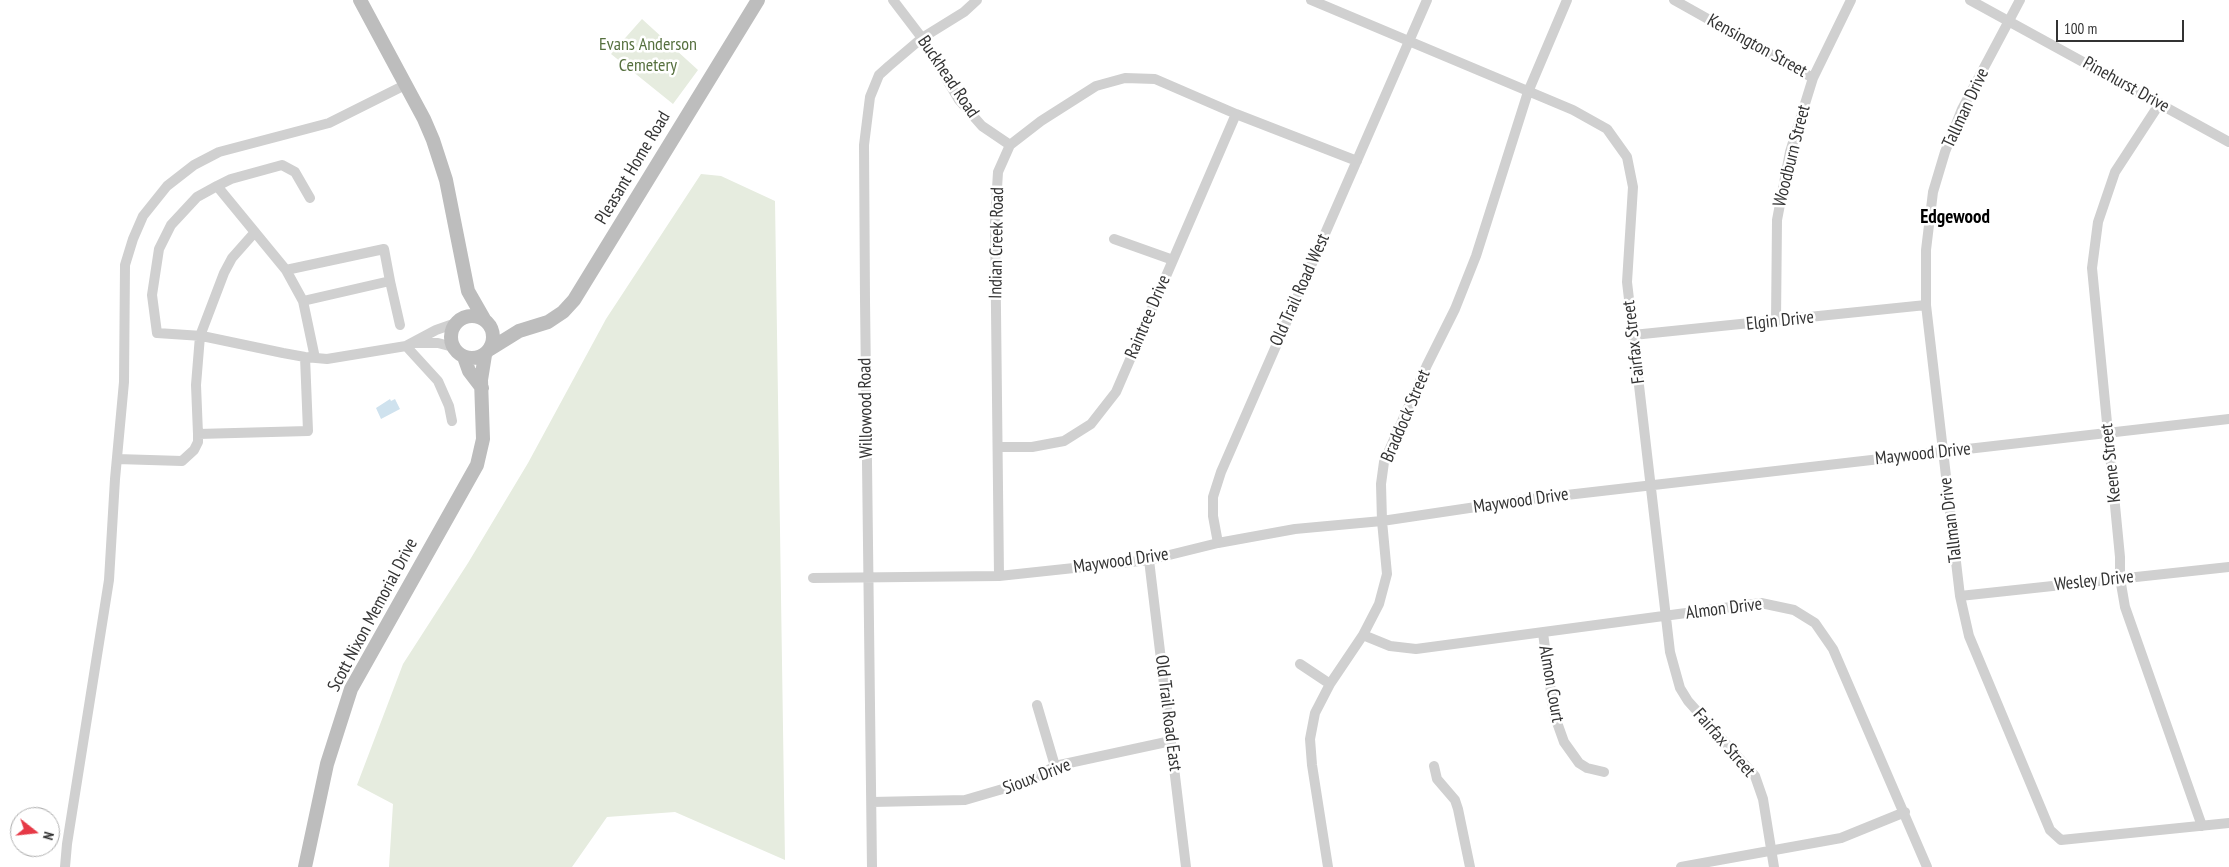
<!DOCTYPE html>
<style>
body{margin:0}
#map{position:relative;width:2229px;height:867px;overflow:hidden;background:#fff;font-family:"PT Sans Narrow",sans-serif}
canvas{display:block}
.north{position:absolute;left:10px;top:807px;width:50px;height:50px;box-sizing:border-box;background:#fff;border:1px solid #adadad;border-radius:50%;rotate:106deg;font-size:14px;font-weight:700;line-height:20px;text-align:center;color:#333}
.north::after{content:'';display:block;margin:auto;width:18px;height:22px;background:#e63946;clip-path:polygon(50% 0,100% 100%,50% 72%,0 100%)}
.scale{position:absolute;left:2056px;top:20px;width:128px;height:22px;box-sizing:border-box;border:2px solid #333;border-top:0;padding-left:6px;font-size:15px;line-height:18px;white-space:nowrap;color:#333;-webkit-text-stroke:4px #fff;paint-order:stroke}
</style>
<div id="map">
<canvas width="2229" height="867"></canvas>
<div class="north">N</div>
<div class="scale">100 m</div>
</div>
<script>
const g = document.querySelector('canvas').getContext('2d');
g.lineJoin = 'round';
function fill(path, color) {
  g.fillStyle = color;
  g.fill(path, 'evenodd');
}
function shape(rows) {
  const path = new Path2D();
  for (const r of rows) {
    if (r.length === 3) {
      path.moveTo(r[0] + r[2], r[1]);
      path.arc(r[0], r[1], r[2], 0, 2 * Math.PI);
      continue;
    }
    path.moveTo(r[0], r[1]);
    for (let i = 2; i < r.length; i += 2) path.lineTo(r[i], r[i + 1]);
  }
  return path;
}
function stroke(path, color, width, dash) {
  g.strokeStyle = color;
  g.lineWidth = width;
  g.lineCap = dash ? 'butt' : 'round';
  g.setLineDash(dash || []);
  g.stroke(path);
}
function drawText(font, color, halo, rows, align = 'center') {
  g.font = font + ' "PT Sans Narrow",sans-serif';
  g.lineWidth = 5;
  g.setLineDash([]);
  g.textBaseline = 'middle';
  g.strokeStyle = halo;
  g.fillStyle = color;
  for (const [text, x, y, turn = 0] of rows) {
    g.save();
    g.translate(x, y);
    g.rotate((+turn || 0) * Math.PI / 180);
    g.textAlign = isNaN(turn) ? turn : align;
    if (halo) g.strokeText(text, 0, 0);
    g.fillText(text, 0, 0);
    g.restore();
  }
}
fill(shape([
 [642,19,698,70,673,104,611,54],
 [701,174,721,176,775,201,785,860,675,812,607,817,572,867,389,867,393,804,357,785,403,664,468,563,528,463,606,319]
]), '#e6ecdf');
fill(shape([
 [390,399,391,401,395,399,400,409,381,419,376,408]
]), '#cfe2ee');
stroke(shape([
 [893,0,922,38,959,100,982,126,1010,145],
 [1311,0,1573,110,1607,129,1627,157,1633,187,1627,282,1670,652,1680,688,1688,701,1755,776,1763,799,1774,867],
 [1674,0,1813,78],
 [1970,0,2229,142],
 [2020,0,1962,109,1945,152,1933,192,1926,250,1926,305,1960,596,1969,636,2050,830,2061,840,2229,823],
 [2160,103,2115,172,2098,222,2092,268,2120,557,2120,578,2125,607,2202,826],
 [217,186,231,179,282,165,295,172,310,198],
 [255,232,232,258,224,273,200,336,196,385,198,434,308,431,305,357],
 [1114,239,1173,260],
 [286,270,303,301],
 [390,281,400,325],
 [1776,321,1777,220,1790,152,1813,78,1851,0],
 [1633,335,1926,305],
 [415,343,438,343,453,347],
 [406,346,438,381,449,406,452,421],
 [315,358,303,301,390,281,384,249,286,270,217,186,197,197,171,225,159,249,152,295,157,333,202,336,283,353,305,357,327,359,406,346,436,330,456,323],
 [998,447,1032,447,1064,441,1091,424,1116,392,1236,114],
 [117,459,182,461,194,450,198,442,198,434],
 [1218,543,1213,516,1213,497,1221,472,1427,0],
 [1149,560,1186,867],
 [999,576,995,222,998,172,1010,145,1041,121,1096,86,1125,78,1155,79,1236,114,1357,161],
 [813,578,999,576,1149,560,1218,543,1295,529,1382,521,1523,500,2229,419],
 [1960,596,2229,567],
 [1543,633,1554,714,1564,742,1579,763,1587,768,1604,772],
 [1363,635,1390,646,1416,649,1761,603,1794,610,1815,623,1833,649,1927,867],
 [1300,664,1330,684],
 [1037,705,1055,766],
 [1434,766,1437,779,1455,800,1458,809,1470,867],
 [872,802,965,800,1030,781,1055,766,1171,741],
 [65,867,67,844,109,580,115,479,124,382,125,265,133,239,143,216,167,186,194,165,219,152,329,123,405,85],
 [872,867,865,300,864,145,870,97,879,75,889,66,922,38,964,12,977,0],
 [1328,867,1312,765,1310,739,1315,713,1330,684,1363,635,1379,604,1387,574,1382,521,1381,484,1384,462,1427,365,1455,309,1476,256,1528,92,1567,0],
 [1681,867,1841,838,1905,812]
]), '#d0d0d0', 10);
stroke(shape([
 [360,0,424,119,433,140,446,180,468,291,484,319],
 [472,337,21],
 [490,349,519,331,548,322,563,312,574,300,758,0],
 [464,357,469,371,482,388],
 [305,867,327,764,351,689,477,465,483,439,481,380,485,355]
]), '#bdbdbd', 14);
drawText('18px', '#56703f', '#fff', [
 ["Evans Anderson",648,45],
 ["Cemetery",648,66]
]);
drawText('18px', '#333', '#fff', [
 ["Kensington Street",1757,46,29],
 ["Buckhead Road",948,77,56],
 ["Pinehurst Drive",2126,85,29],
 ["Tallman Drive",1966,108,-65],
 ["Woodburn Street",1792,156,-76],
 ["Pleasant Home Road",633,168,-59],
 ["Indian Creek Road",997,243,-89],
 ["Old Trail Road West",1300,290,-66],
 ["Raintree Drive",1148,317,-67],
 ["Elgin Drive",1780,321,-6],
 ["Fairfax Street",1634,342,-97],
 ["Willowood Road",866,408,-91],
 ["Braddock Street",1406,416,-67],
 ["Maywood Drive",1923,454,-6],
 ["Keene Street",2111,463,-96],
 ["Maywood Drive",1521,501,-8],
 ["Tallman Drive",1951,520,-97],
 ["Maywood Drive",1121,561,-8],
 ["Wesley Drive",2094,581,-6],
 ["Almon Drive",1724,609,-7],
 ["Scott Nixon Memorial Drive",373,615,-62],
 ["Almon Court",1551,684,80],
 ["Old Trail Road East",1168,713,83],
 ["Fairfax Street",1724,743,49],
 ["Sioux Drive",1037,777,-21]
]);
drawText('bold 19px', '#000', '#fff', [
 ["Edgewood",1955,218]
]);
</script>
